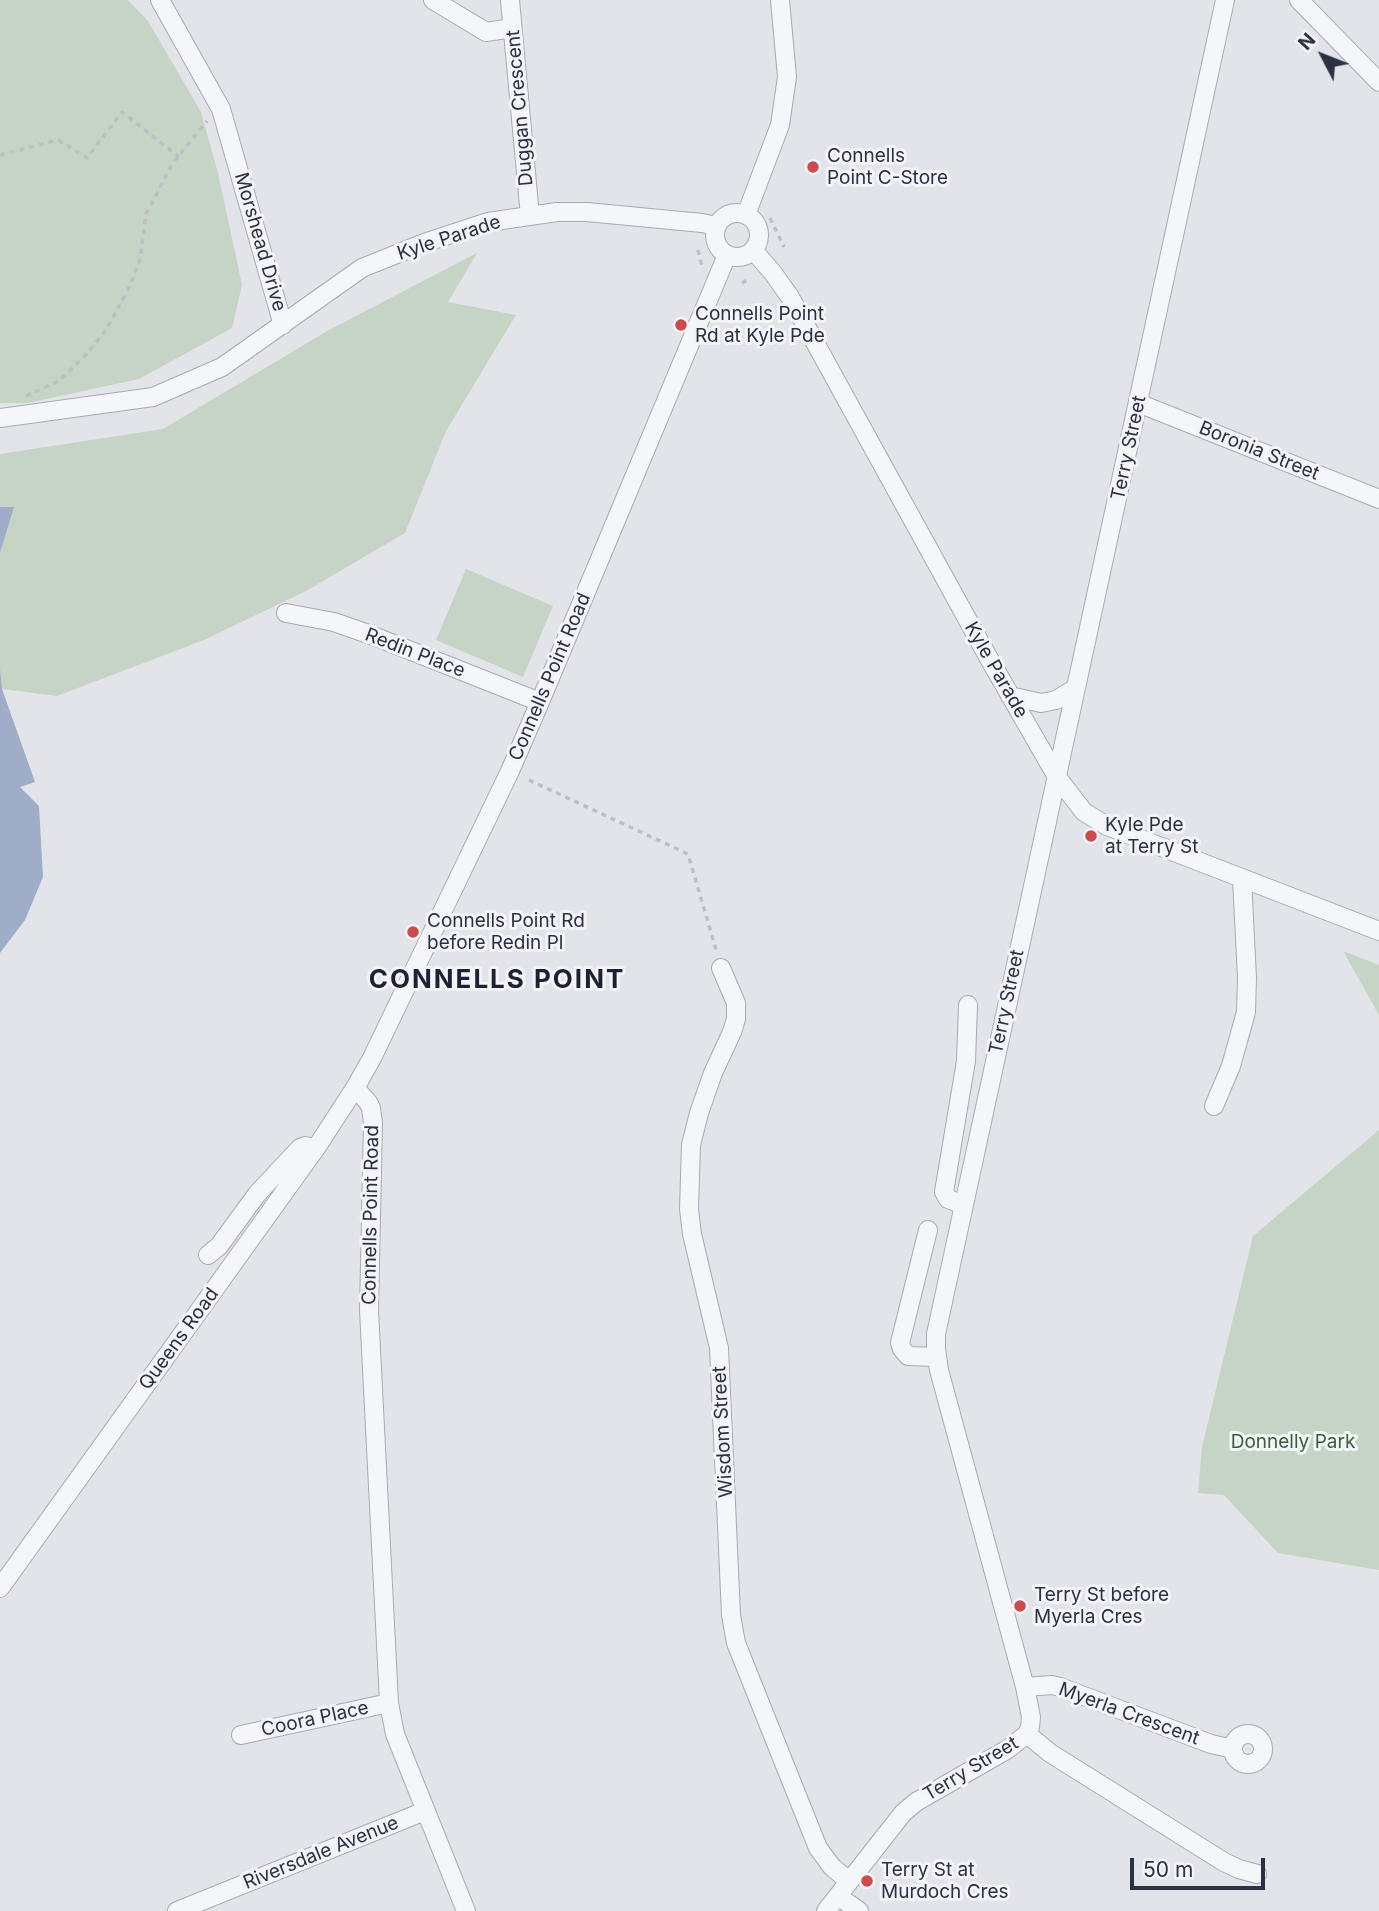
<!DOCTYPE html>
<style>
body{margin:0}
#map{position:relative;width:1379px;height:1911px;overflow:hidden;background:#e2e4ea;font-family:Inter,sans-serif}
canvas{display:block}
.north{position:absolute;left:1288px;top:21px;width:70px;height:70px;-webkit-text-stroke:5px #f2f4f8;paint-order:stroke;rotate:312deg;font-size:19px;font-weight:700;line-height:28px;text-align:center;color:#2b3042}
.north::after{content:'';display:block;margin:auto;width:24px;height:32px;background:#2b3042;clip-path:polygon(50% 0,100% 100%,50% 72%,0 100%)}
.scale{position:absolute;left:1130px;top:1858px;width:135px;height:32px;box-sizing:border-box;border:4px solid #2b3042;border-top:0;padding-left:9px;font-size:21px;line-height:24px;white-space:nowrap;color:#2b3042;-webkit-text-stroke:5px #f2f4f8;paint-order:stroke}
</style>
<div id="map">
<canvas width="1379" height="1911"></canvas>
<div class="north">N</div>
<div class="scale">50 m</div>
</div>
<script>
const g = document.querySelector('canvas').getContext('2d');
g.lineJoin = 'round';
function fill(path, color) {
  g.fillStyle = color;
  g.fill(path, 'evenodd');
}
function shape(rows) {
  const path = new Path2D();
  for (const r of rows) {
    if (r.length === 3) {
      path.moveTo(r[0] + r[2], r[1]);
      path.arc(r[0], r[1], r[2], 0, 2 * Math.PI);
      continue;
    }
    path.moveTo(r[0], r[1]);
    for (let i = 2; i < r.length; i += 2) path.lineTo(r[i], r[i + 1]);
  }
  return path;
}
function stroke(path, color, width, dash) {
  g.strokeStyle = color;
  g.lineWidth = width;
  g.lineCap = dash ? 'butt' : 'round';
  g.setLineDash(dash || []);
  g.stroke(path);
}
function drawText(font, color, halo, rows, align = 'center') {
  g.font = font + ' Inter,sans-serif';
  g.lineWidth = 6;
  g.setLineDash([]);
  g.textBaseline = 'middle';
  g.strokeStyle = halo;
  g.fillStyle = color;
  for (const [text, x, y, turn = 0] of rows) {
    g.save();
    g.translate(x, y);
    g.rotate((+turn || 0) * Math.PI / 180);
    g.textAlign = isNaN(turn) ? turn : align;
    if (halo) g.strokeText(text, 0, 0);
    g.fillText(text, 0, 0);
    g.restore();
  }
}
fill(shape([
 [0,0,128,0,148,21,201,112,218,173,242,285,232,328,139,379,28,403,0,403],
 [477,253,448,302,516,315,446,431,405,533,306,591,204,640,57,696,2,689,0,667,0,553,13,507,0,507,0,454,163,429,327,331],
 [466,569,553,606,523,677,436,640],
 [1343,951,1379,965,1379,1015],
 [1379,1130,1379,1570,1278,1553,1224,1495,1198,1493,1202,1447,1253,1236]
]), '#c5d4c4');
fill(shape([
 [0,507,14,507,0,553],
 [0,667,2,689,35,782,20,787,39,806,43,877,25,920,0,953]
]), '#9fadc9');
const minor = shape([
 [160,0,221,109,283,325],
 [433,0,486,32,512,28],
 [510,0,530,216],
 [1299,0,1379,82],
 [737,235,22],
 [746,215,780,125,787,77,780,0],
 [753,250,773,273,790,297,987,655,1057,777,1084,812,1107,826,1379,931],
 [1138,403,1379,499],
 [0,418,153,397,222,367,362,268,424,243,488,222,557,212,587,212,702,223,717,226],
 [286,613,334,622,371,635,540,702],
 [1010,696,1041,703,1056,700,1076,688],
 [721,968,736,1003,736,1019,732,1032,713,1073,699,1113,691,1145,689,1209,692,1234,719,1348,731,1615,736,1643,818,1848,832,1867,849,1881],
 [355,1088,368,1102,371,1108,373,1123,369,1310,389,1703,395,1734,466,1911],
 [1214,1106,1231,1066,1246,1012,1247,978,1242,879],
 [964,1205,948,1199,944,1192,966,1061,968,1005],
 [928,1230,900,1343,902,1349,908,1356,937,1357],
 [208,1255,219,1246,257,1194,300,1148,305,1146,316,1148],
 [0,1588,316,1148,355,1088,372,1058,510,771,540,702,727,255],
 [1025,1687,1052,1685,1060,1687,1211,1744,1233,1749],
 [1248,1749,15],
 [1027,1734,1050,1753,1224,1862,1239,1869,1257,1874],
 [241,1735,389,1703],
 [838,1896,859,1911],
 [177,1911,425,1811],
 [826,1911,903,1813,916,1802,1008,1749,1027,1734,1030,1727,1031,1717,1025,1687,939,1370,936,1349,936,1334,1225,0]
]);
stroke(minor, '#a7aab4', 20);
stroke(shape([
 [0,155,58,140,87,158,122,112,179,157],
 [770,218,784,247],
 [698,250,702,266],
 [742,283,749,279],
 [26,396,59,381,87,354,107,328,127,292,140,260,146,214,172,164,207,121],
 [529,780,688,854,717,953]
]), '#bcbfc6', 3.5, [5, 5]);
stroke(minor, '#f5f6f9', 18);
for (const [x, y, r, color] of [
 [813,167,7,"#cc4b4b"],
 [681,325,7,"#cc4b4b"],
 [1091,836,7,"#cc4b4b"],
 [413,932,7,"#cc4b4b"],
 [1020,1606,7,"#cc4b4b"],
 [867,1881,7,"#cc4b4b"]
]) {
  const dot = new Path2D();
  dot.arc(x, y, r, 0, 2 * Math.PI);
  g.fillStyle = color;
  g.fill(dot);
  stroke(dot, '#f2f4f8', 2.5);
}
drawText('19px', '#2b3042', '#f2f4f8', [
 ["Duggan Crescent",520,108,-95],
 ["Kyle Parade",449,238,-18],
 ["Morshead Drive",260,242,74],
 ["Terry Street",1129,448,-78],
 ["Boronia Street",1259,451,22],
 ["Redin Place",415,653,21],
 ["Kyle Parade",996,670,60],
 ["Connells Point Road",550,677,-67],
 ["Terry Street",1007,1002,-78],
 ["Connells Point Road",371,1215,-89],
 ["Queens Road",179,1339,-54],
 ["Wisdom Street",723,1432,-93],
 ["Myerla Crescent",1129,1714,20],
 ["Coora Place",315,1719,-12],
 ["Terry Street",971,1769,-31],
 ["Riversdale Avenue",321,1853,-22]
]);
drawText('19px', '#2b3042', '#f2f4f8', [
 ["Connells",827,156],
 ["Point C-Store",827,178],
 ["Connells Point",695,314],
 ["Rd at Kyle Pde",695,336],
 ["Kyle Pde",1105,825],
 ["at Terry St",1105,847],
 ["Connells Point Rd",427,921],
 ["before Redin Pl",427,943],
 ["Terry St before",1034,1595],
 ["Myerla Cres",1034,1617],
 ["Terry St at",881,1870],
 ["Murdoch Cres",881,1892]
], 'left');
drawText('19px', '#3a5e38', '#f2f4f8', [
 ["Donnelly Park",1293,1442]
]);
g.letterSpacing = '2px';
drawText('bold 26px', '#1d2133', '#f2f4f8', [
 ["CONNELLS POINT",497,980]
]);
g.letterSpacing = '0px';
</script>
